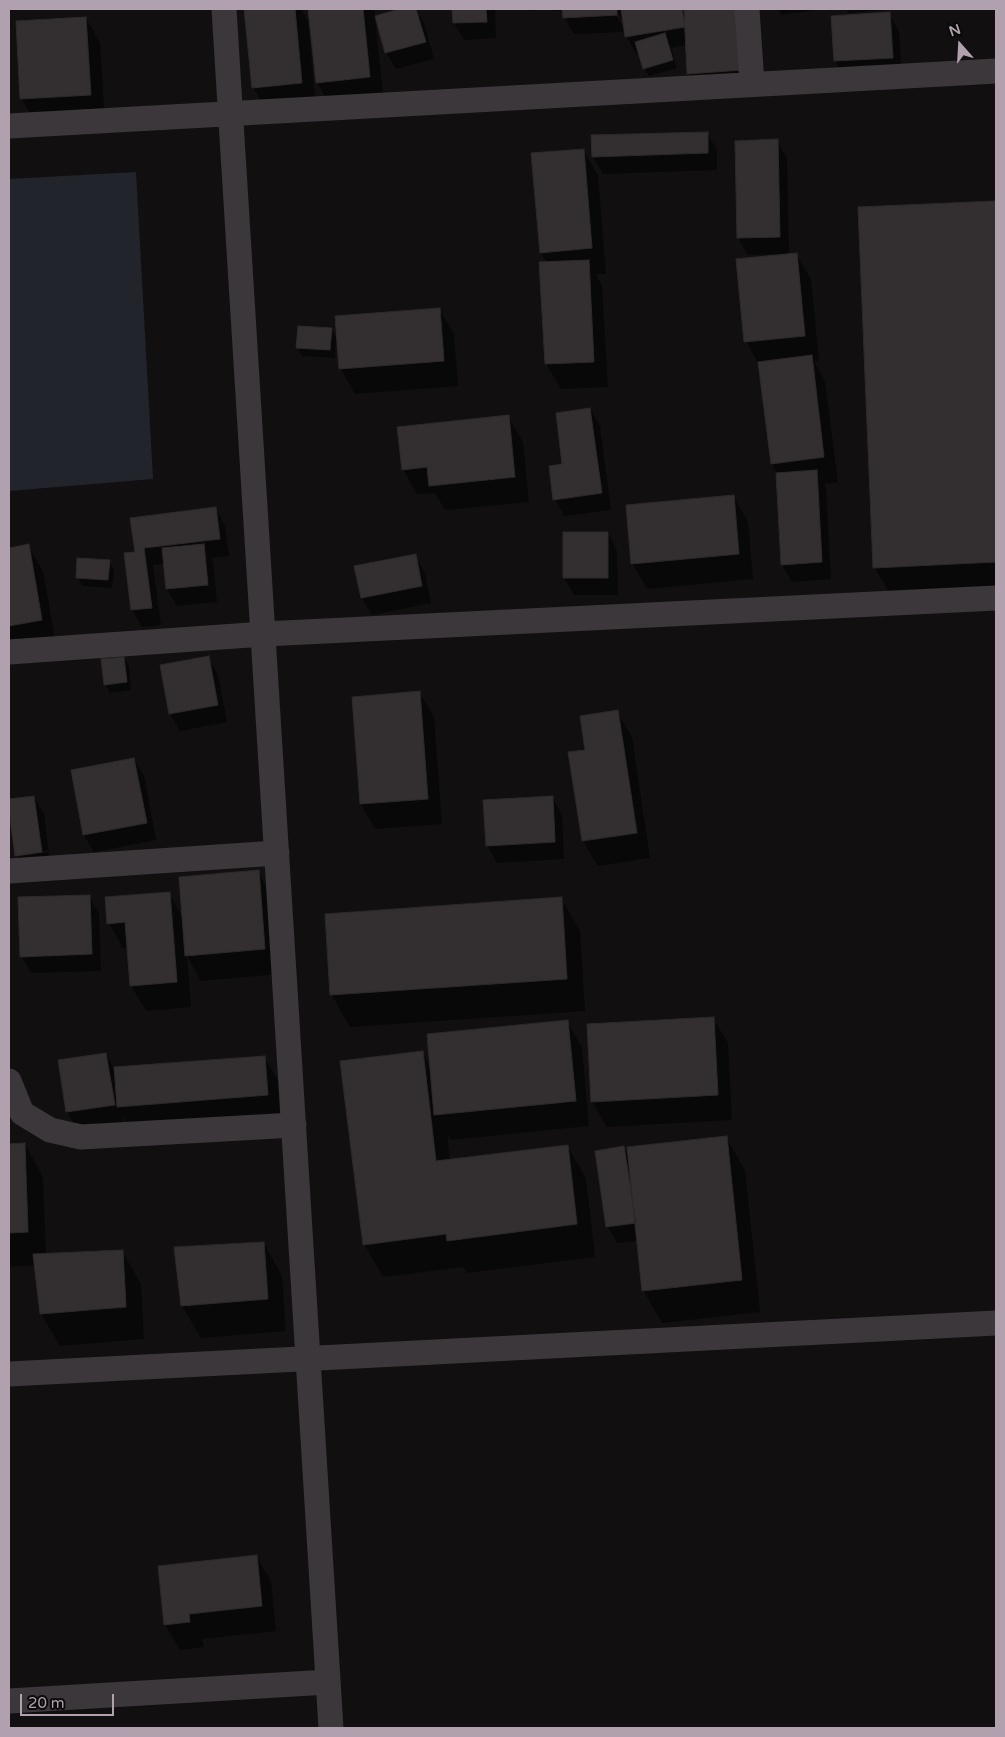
<!DOCTYPE html>
<style>
body{margin:0}
#map{position:relative;width:1005px;height:1737px;overflow:hidden;background:#110f10;font-family:"Varela Round",sans-serif}
canvas{display:block}
.frame{position:absolute;inset:0;border:10px solid #b1a0ad;pointer-events:none}
.north{position:absolute;left:935px;top:20px;width:50px;height:50px;-webkit-text-stroke:4px #0b0a0b;paint-order:stroke;rotate:341deg;font-size:14px;font-weight:700;line-height:20px;text-align:center;color:#b1a0ad}
.north::after{content:'';display:block;margin:auto;width:18px;height:22px;background:#b1a0ad;clip-path:polygon(50% 0,100% 100%,50% 72%,0 100%)}
.scale{position:absolute;left:20px;top:1694px;width:94px;height:22px;box-sizing:border-box;border:2px solid #b1a0ad;border-top:0;padding-left:6px;font-size:15px;line-height:18px;white-space:nowrap;color:#b1a0ad;-webkit-text-stroke:4px #0b0a0b;paint-order:stroke}
</style>
<div id="map">
<canvas width="1005" height="1737"></canvas>
<div class="frame"></div>
<div class="north">N</div>
<div class="scale">20 m</div>
</div>
<script>
const g = document.querySelector('canvas').getContext('2d');
g.lineJoin = 'round';
function fill(path, color) {
  g.fillStyle = color;
  g.fill(path, 'evenodd');
}
function shape(rows) {
  const path = new Path2D();
  for (const r of rows) {
    path.moveTo(r[0], r[1]);
    for (let i = 2; i < r.length; i += 2) path.lineTo(r[i], r[i + 1]);
  }
  return path;
}
function stroke(path, color, width, dash) {
  g.strokeStyle = color;
  g.lineWidth = width;
  g.lineCap = dash ? 'butt' : 'round';
  g.setLineDash(dash || []);
  g.stroke(path);
}
fill(shape([
 [136,172,153,479,9,491,9,179]
]), '#22242b');
fill(shape([
 [246,9,301,9,308,20,316,108,268,113,253,87],
 [310,9,374,9,375,17,404,9,416,9,424,23,434,59,396,69,386,52,377,19,375,19,384,102,332,108,317,83],
 [454,9,495,9,496,38,464,40,454,23],
 [530,9,541,9,531,11],
 [551,9,688,9,688,11,738,9,751,87,698,91,688,73,687,45,671,48,677,68,649,76,644,68,640,53,636,54,627,37,626,32,574,34,564,17,564,11,553,11],
 [615,9,625,25,625,30,613,10],
 [778,9,822,9,781,15],
 [846,9,899,9,848,13],
 [889,14,899,31,902,75,845,78,835,61,832,17],
 [86,18,100,43,105,120,36,124,22,99,17,23],
 [707,133,717,150,717,170,603,174,593,157],
 [777,141,787,158,789,255,796,254,811,279,819,361,814,361,825,381,838,482,824,484,826,489,831,579,792,582,782,565,777,473,772,464,759,365,746,341,775,254,748,255,738,238],
 [583,150,598,175,606,274,596,274,602,286,608,387,561,389,546,364,547,263,541,253],
 [996,202,996,588,889,592,874,567,859,208],
 [439,309,454,334,458,386,355,394,341,369,337,317],
 [331,329,336,337,335,358,302,356,297,347],
 [590,409,600,426,611,510,564,516,555,499],
 [508,417,523,442,529,502,445,510,435,493,417,494,403,469],
 [734,497,748,522,753,579,647,589,632,563],
 [215,508,225,525,229,556,211,558,213,562,217,602,177,606,167,589,164,564,153,565,161,625,142,627,132,610,136,553,132,519],
 [608,533,617,551,618,595,574,595,564,578],
 [28,546,43,571,56,645,9,653,9,549],
 [415,556,425,573,431,603,372,615,362,598],
 [109,561,114,570,112,588,82,586,78,577],
 [124,658,129,666,131,690,110,693,105,684],
 [208,658,218,675,227,722,180,731,170,714,162,666],
 [419,692,434,717,442,824,375,829,361,804],
 [617,712,632,737,650,858,598,866,583,841,569,753,586,751],
 [134,759,144,776,156,840,94,852,84,835],
 [34,797,44,814,51,869,26,872,17,855,9,800],
 [48,850,49,852,22,856,22,854],
 [552,797,562,815,564,859,497,863,487,845],
 [258,872,273,897,279,974,201,981,187,956,191,1007,146,1011,131,986,128,948,123,948,109,923,169,893,183,918],
 [89,896,99,914,101,971,31,973,21,956],
 [561,898,580,931,585,1011,350,1027,332,995,326,915],
 [713,1018,728,1043,732,1120,607,1127,592,1102],
 [567,1022,582,1047,589,1126,450,1140,447,1133,450,1160,567,1146,586,1178,595,1257,467,1273,463,1267,383,1277,364,1244,422,1052,431,1068],
 [106,1054,114,1069,264,1057,279,1082,282,1120,132,1132,123,1115,124,1122,77,1129,67,1112,59,1061],
 [726,1137,745,1170,760,1312,662,1323,643,1290,638,1241,617,1243,607,1226,624,1148,629,1158],
 [25,1144,43,1177,46,1255,122,1251,141,1284,144,1339,60,1346,41,1314,35,1265,9,1267,9,1145],
 [264,1243,282,1276,286,1331,201,1338,182,1306],
 [256,1556,271,1581,276,1631,202,1639,204,1647,180,1650,165,1625]
]), '#0007');
const building = shape([
 [244,9,295,9,302,83,252,88,244,9],
 [308,9,363,9,370,77,316,83,308,9],
 [400,9,416,9,426,42,385,53,375,16,400,9],
 [452,9,486,9,487,22,453,23,452,9],
 [562,9,617,9,617,15,563,18,562,9],
 [621,9,682,9,685,27,625,37,621,9],
 [702,9,739,9,742,70,687,74,684,10,702,9],
 [890,12,893,58,834,61,831,16,890,12],
 [86,17,91,95,20,99,16,21,86,17],
 [665,33,673,60,643,69,635,42,665,33],
 [708,132,708,153,592,157,591,135,708,132],
 [778,139,780,237,737,238,735,141,778,139],
 [584,149,592,248,540,253,531,153,584,149],
 [996,201,996,562,873,568,858,207,996,201],
 [797,253,805,336,744,342,736,259,797,253],
 [589,260,594,362,545,364,539,262,589,260],
 [440,308,444,361,339,369,335,316,440,308],
 [298,326,332,328,330,350,296,348,298,326],
 [812,355,824,457,771,464,758,362,812,355],
 [590,408,602,493,553,500,549,466,562,464,556,413,590,408],
 [509,415,515,477,429,486,427,467,402,470,397,427,509,415],
 [817,470,822,562,781,565,776,473,817,470],
 [734,495,739,554,631,564,626,505,734,495],
 [216,507,220,539,144,548,152,608,131,610,124,553,135,552,130,518,216,507],
 [563,532,608,532,608,578,563,578,563,532],
 [29,544,42,620,9,626,9,548,29,544],
 [204,544,208,585,166,589,162,548,204,544],
 [416,554,422,586,361,598,354,566,416,554],
 [77,558,110,560,108,580,76,578,77,558],
 [209,656,218,705,169,714,160,665,209,656],
 [124,657,127,682,104,685,101,659,124,657],
 [420,691,428,799,360,804,352,697,420,691],
 [618,710,637,833,582,841,568,752,585,750,580,716,618,710],
 [134,758,147,823,83,835,71,770,134,758],
 [34,796,42,852,15,856,9,811,9,799,34,796],
 [553,796,555,842,486,846,483,800,553,796],
 [259,870,265,949,185,956,179,877,259,870],
 [170,892,177,982,130,986,125,922,107,924,105,897,170,892],
 [90,895,92,954,20,957,18,897,90,895],
 [562,897,567,979,330,995,325,914,562,897],
 [714,1017,718,1095,591,1102,587,1024,714,1017],
 [568,1020,576,1101,434,1115,427,1034,568,1020],
 [423,1051,436,1161,568,1145,577,1224,447,1241,446,1234,363,1245,340,1061,423,1051],
 [106,1053,115,1105,66,1112,58,1060,106,1053],
 [265,1056,268,1095,117,1107,114,1067,265,1056],
 [727,1136,742,1280,642,1291,627,1147,727,1136],
 [25,1143,28,1232,9,1233,9,1144,25,1143],
 [624,1146,636,1223,606,1227,595,1151,624,1146],
 [264,1242,268,1299,181,1306,174,1247,264,1242],
 [123,1250,126,1307,40,1314,33,1254,123,1250],
 [257,1555,262,1606,189,1614,190,1622,164,1625,158,1566,257,1555]
]);
fill(building, '#332f31');
stroke(building, '#2d292b', 1);
stroke(shape([
 [224,9,331,1728],
 [747,9,752,84],
 [9,126,996,71],
 [9,652,264,634,996,598],
 [9,871,277,853],
 [9,1081,22,1113,50,1130,81,1137,294,1125],
 [9,1374,996,1323],
 [9,1701,328,1682]
]), '#3c373a', 25);
</script>
